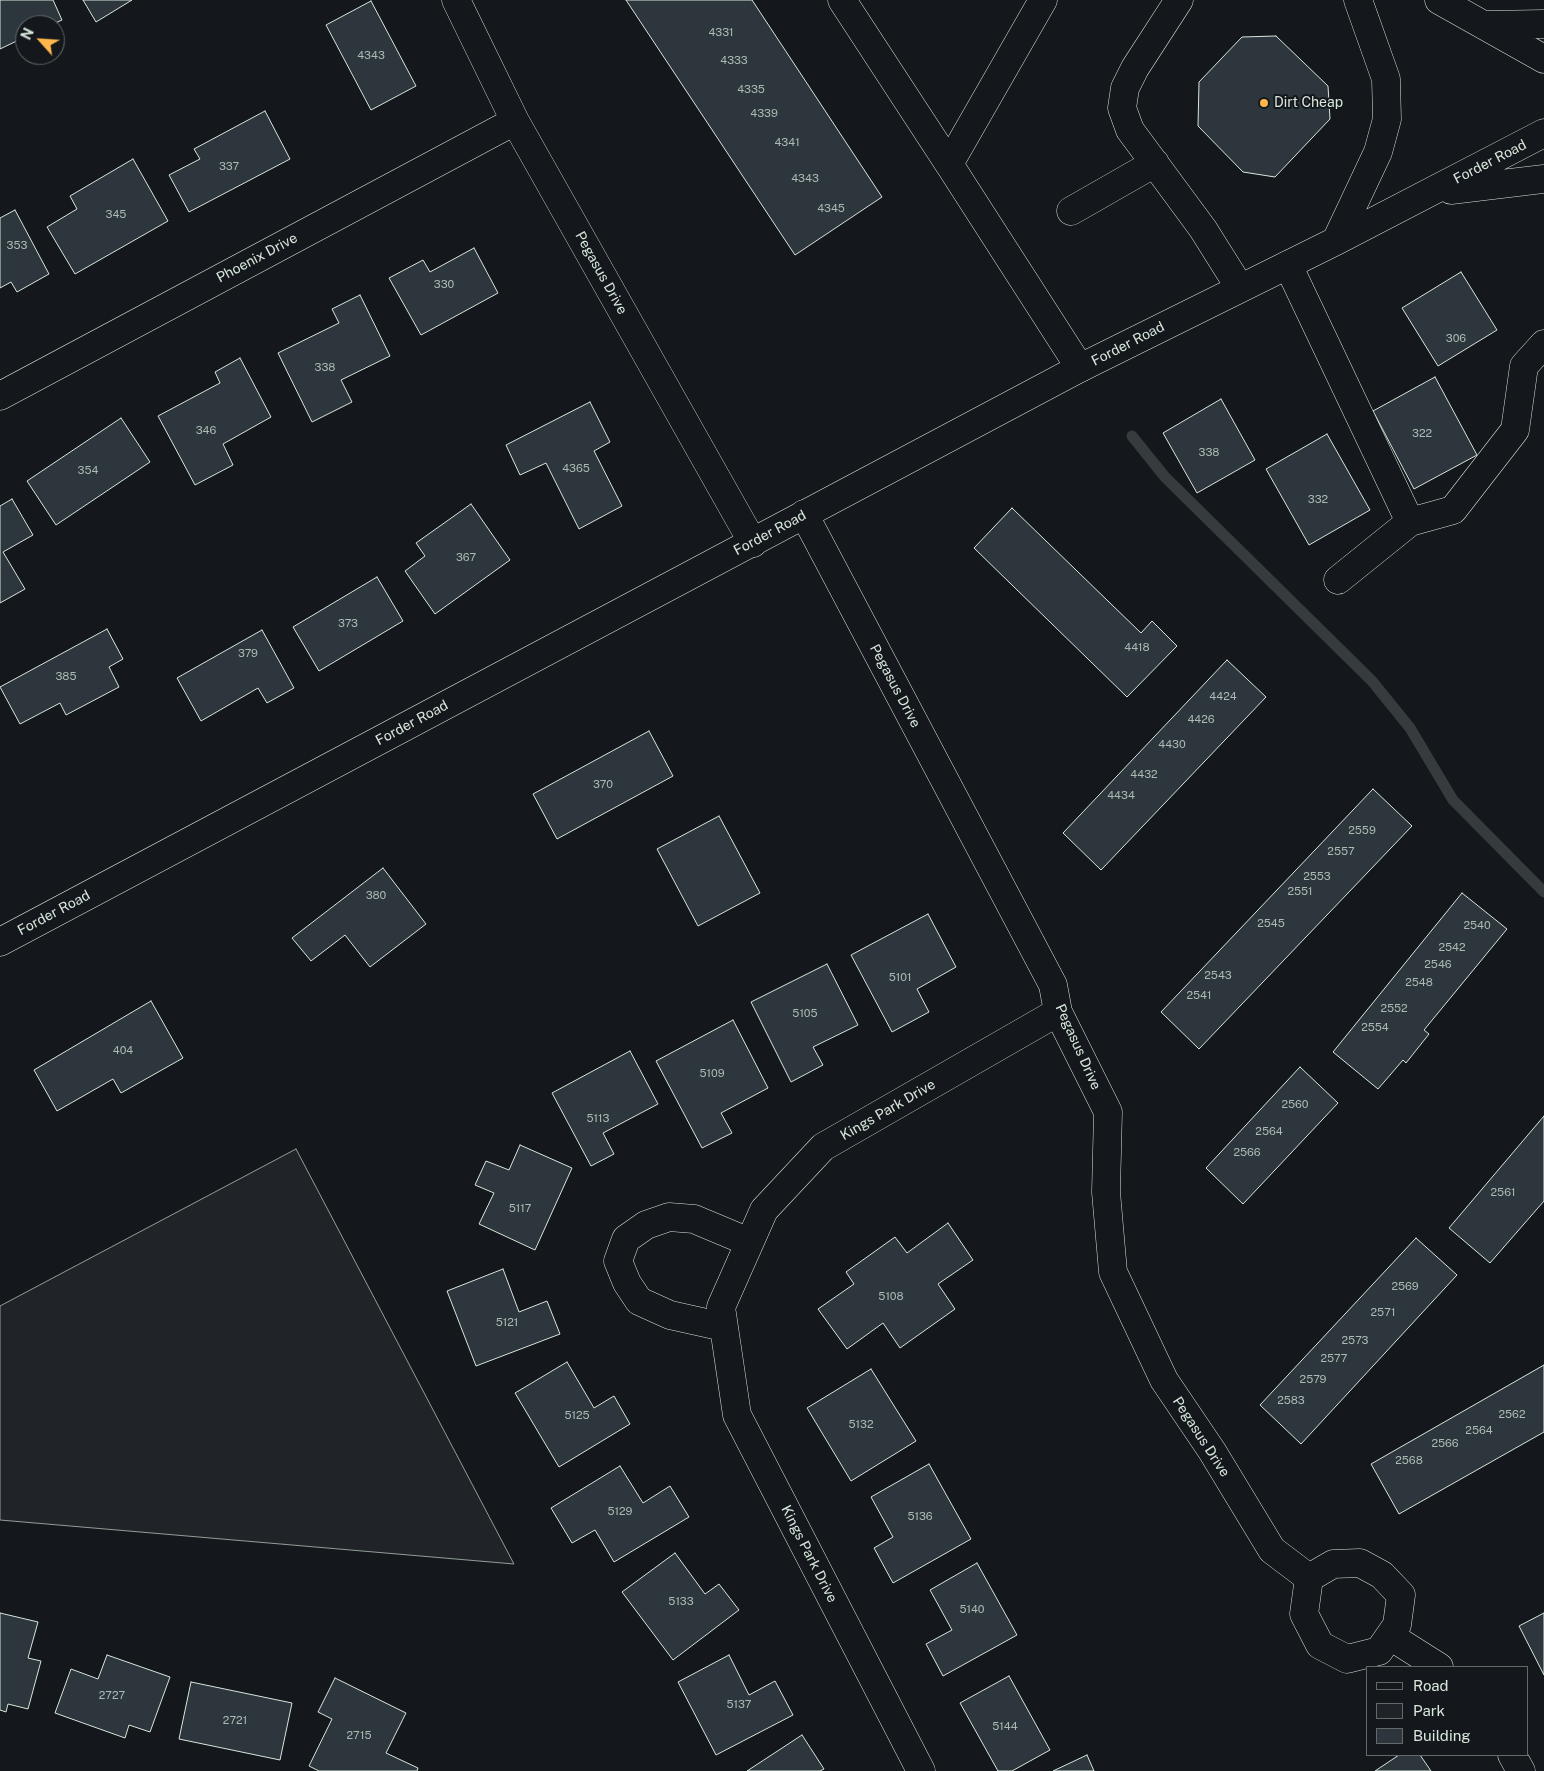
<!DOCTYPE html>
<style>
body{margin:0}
#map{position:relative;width:1544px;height:1771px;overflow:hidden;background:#14181c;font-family:"Public Sans",sans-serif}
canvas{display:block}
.legend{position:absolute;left:1366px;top:1666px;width:162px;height:90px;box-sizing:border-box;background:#14181c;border:1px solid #626a69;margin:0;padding:6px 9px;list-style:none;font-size:15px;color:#d8e6dc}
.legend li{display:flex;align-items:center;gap:10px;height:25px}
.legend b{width:25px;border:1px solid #626a69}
.north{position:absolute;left:15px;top:15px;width:50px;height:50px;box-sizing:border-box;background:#14181c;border:1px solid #626a69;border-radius:50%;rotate:296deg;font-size:14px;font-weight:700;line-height:20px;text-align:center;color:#d8e6dc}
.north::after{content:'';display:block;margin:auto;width:18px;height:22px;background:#ffb74d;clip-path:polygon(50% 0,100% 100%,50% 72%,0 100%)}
</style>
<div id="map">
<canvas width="1544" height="1771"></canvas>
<ul class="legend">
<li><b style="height:6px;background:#14181c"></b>Road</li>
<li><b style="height:14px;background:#202428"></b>Park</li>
<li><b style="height:14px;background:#2c363c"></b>Building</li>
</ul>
<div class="north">N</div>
</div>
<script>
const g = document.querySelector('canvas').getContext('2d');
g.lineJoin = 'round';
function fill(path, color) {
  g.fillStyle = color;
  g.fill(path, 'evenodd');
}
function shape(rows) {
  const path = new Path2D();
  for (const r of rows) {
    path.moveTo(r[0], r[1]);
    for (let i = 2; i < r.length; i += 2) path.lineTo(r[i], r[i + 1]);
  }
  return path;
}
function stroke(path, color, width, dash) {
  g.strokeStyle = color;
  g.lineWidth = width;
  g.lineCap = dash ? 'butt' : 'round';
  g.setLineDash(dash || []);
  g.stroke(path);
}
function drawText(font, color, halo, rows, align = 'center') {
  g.font = font + ' "Public Sans",sans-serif';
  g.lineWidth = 4;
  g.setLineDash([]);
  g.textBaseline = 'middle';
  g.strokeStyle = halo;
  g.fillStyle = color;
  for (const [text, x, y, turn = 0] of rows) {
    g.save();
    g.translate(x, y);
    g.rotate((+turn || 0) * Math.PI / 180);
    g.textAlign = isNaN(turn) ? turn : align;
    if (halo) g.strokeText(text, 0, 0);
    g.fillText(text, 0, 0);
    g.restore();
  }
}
const green = shape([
 [296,1149,514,1564,0,1520,0,1306,296,1149]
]);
fill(green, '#202428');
stroke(green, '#939e99', 1);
stroke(shape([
 [1132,436,1165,477,1372,681,1410,728,1453,800,1544,892]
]), '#363b3e', 11);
const building = shape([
 [0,0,53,0,62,20,51,25,25,25,25,37,0,49,0,0],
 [83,0,132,0,96,22,83,0],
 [626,0,752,0,882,197,795,255,626,0],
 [371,1,416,86,371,110,326,25,371,1],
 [1276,36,1328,86,1330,119,1275,177,1243,172,1198,126,1199,82,1242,37,1276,36],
 [265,111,290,159,189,212,169,175,200,159,194,149,265,111],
 [133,159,168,221,75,274,47,227,77,209,70,196,133,159],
 [15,210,49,274,17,292,11,282,0,288,0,218,15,210],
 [474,248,498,293,421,335,389,278,423,260,430,272,474,248],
 [1461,272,1497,330,1438,366,1402,308,1461,272],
 [360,295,390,356,341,380,352,402,312,422,278,353,339,323,332,309,360,295],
 [240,358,271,417,223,444,233,465,195,485,158,416,220,383,215,372,240,358],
 [1435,377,1477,455,1414,489,1373,411,1435,377],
 [1221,399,1255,460,1197,493,1163,433,1221,399],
 [590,402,610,442,594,451,622,506,579,529,546,463,520,475,506,445,590,402],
 [121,418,150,462,56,525,27,481,121,418],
 [1327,434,1370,510,1309,545,1266,469,1327,434],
 [12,499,33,535,3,552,25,589,0,603,0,506,12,499],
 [471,504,510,560,435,614,405,571,425,556,416,543,471,504],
 [1012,508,1141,633,1152,621,1177,646,1127,697,974,548,1012,508],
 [377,577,403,621,319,671,293,627,377,577],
 [107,629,123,659,109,667,119,687,66,715,60,703,20,724,0,687,107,629],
 [262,630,294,688,267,703,258,688,201,721,177,678,262,630],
 [1227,660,1266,697,1101,870,1063,833,1227,660],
 [649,731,673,776,557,839,533,794,649,731],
 [1373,789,1412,826,1199,1049,1161,1012,1373,789],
 [719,816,760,893,698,926,657,849,719,816],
 [383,868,426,924,370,967,345,935,311,961,292,938,383,868],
 [1462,893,1507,929,1424,1030,1429,1034,1406,1063,1403,1060,1378,1089,1333,1052,1462,893],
 [928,914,956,967,917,989,929,1012,892,1032,851,955,928,914],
 [827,964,858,1025,813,1047,823,1065,791,1082,751,1002,827,964],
 [151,1001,183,1058,121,1093,113,1079,57,1111,34,1070,151,1001],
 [733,1020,768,1088,721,1113,732,1133,702,1148,656,1061,733,1020],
 [630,1051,658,1104,603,1133,614,1154,591,1166,552,1093,630,1051],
 [1300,1067,1338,1103,1243,1204,1206,1168,1300,1067],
 [1544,1116,1544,1201,1490,1263,1449,1228,1544,1116],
 [520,1145,572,1168,535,1250,479,1224,494,1193,475,1185,486,1161,509,1170,520,1145],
 [948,1223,973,1260,938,1284,955,1309,900,1348,883,1323,847,1349,818,1309,854,1284,846,1272,895,1237,907,1253,948,1223],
 [1416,1238,1457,1275,1301,1444,1260,1405,1416,1238],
 [503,1269,519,1312,547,1301,560,1334,476,1366,447,1291,503,1269],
 [567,1362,594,1408,614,1396,630,1424,559,1467,515,1393,567,1362],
 [1544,1365,1544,1432,1399,1514,1371,1464,1544,1365],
 [871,1369,916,1441,851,1481,807,1408,871,1369],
 [929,1464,971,1539,893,1583,874,1548,893,1537,871,1497,929,1464],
 [620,1466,643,1503,670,1486,689,1517,614,1562,595,1530,572,1543,551,1508,620,1466],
 [675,1553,705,1594,719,1584,739,1610,673,1660,622,1592,675,1553],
 [977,1563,1017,1635,943,1676,926,1644,952,1630,930,1590,977,1563],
 [0,1613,38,1622,28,1658,41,1661,28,1709,8,1704,6,1712,0,1710,0,1613],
 [1544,1613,1544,1675,1519,1626,1544,1613],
 [107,1655,170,1677,150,1732,129,1725,125,1738,55,1713,71,1669,98,1679,107,1655],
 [729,1655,749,1695,775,1681,793,1715,716,1755,678,1682,729,1655],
 [1009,1676,1050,1750,1012,1771,998,1771,960,1703,1009,1676],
 [335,1678,406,1713,386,1753,418,1768,417,1771,319,1771,309,1766,332,1719,318,1712,335,1678],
 [191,1682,292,1703,280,1760,179,1739,191,1682],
 [802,1735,824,1769,820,1771,747,1771,802,1735],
 [1087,1755,1094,1771,1053,1771,1087,1755],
 [1399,1755,1420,1755,1431,1771,1375,1771,1399,1755]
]);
fill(building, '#2c363c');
stroke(building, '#d8e6dc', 1);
const minor = shape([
 [456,0,515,121,753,543],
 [842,0,949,164],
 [1043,0,949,164,1080,368],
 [1179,0,1135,68,1125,88,1122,108,1130,130,1203,229,1240,288],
 [1071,211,1155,163],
 [1288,265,1410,522,1453,510,1515,430,1524,366,1544,344],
 [0,396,515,121],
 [804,514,1053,985,1058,1012,1108,1112,1106,1192,1113,1272,1164,1380,1212,1451,1272,1550,1309,1578,1304,1614,1320,1645,1347,1659,1379,1651,1397,1625,1401,1595,1382,1575,1360,1563,1333,1564,1309,1578],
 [1338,580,1410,522],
 [724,1327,670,1315,639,1301,627,1283,618,1261,626,1239,646,1225,669,1217,694,1219,749,1242],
 [1390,1636,1439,1667],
 [1512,1755,1521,1771],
 [921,1771,737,1415,721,1307,764,1210,823,1147,1058,1012]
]);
const major = shape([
 [1439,0,1544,59],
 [1486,25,1544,24],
 [1451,190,1544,179],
 [1336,241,1378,152,1387,119,1386,79,1358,0],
 [0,942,1080,368,1336,241,1544,133]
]);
stroke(minor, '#d8e6dc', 29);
stroke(major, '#d8e6dc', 29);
stroke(minor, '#14181c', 28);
stroke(major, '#14181c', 28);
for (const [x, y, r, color] of [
 [1264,103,5,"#ffb74d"]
]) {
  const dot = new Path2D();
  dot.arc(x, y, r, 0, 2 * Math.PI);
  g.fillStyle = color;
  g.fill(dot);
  stroke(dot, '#14181c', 2);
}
drawText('11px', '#adbab4', null, [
 ["4331",721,33],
 ["4343",371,56],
 ["4333",734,61],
 ["4335",751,90],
 ["4339",764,114],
 ["4341",787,143],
 ["337",229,167],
 ["4343",805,179],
 ["4345",831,209],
 ["345",116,215],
 ["353",17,246],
 ["330",444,285],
 ["306",1456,339],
 ["338",325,368],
 ["346",206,431],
 ["322",1422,434],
 ["338",1209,453],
 ["4365",576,469],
 ["354",88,471],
 ["332",1318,500],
 ["367",466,558],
 ["373",348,624],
 ["4418",1137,648],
 ["379",248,654],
 ["385",66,677],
 ["4424",1223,697],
 ["4426",1201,720],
 ["4430",1172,745],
 ["4432",1144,775],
 ["370",603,785],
 ["4434",1121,796],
 ["2559",1362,831],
 ["2557",1341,852],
 ["2553",1317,877],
 ["2551",1300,892],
 ["380",376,896],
 ["2545",1271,924],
 ["2540",1477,926],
 ["2542",1452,948],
 ["2546",1438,965],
 ["2543",1218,976],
 ["5101",900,978],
 ["2548",1419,983],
 ["2541",1199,996],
 ["2552",1394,1009],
 ["5105",805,1014],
 ["2554",1375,1028],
 ["404",123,1051],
 ["5109",712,1074],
 ["2560",1295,1105],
 ["5113",598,1119],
 ["2564",1269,1132],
 ["2566",1247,1153],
 ["2561",1503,1193],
 ["5117",520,1209],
 ["2569",1405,1287],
 ["5108",891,1297],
 ["2571",1383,1313],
 ["5121",507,1323],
 ["2573",1355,1341],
 ["2577",1334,1359],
 ["2579",1313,1380],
 ["2583",1291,1401],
 ["2562",1512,1415],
 ["5125",577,1416],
 ["5132",861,1425],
 ["2564",1479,1431],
 ["2566",1445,1444],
 ["2568",1409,1461],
 ["5129",620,1512],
 ["5136",920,1517],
 ["5133",681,1602],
 ["5140",972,1610],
 ["2727",112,1696],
 ["5137",739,1705],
 ["2721",235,1721],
 ["5144",1005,1727],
 ["2715",359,1736]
]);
drawText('14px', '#d8e6dc', '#14181c', [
 ["Dirt Cheap",1274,103]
], 'left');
drawText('14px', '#d8e6dc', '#14181c', [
 ["Forder Road",1490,162,-27],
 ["Phoenix Drive",257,258,-28],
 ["Pegasus Drive",601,273,61],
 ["Forder Road",1128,344,-27],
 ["Forder Road",770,533,-28],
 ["Pegasus Drive",895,686,62],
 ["Forder Road",412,723,-28],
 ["Forder Road",54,913,-28],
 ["Pegasus Drive",1078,1047,66],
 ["Kings Park Drive",888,1110,-30],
 ["Pegasus Drive",1201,1437,57],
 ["Kings Park Drive",809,1554,63]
]);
</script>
